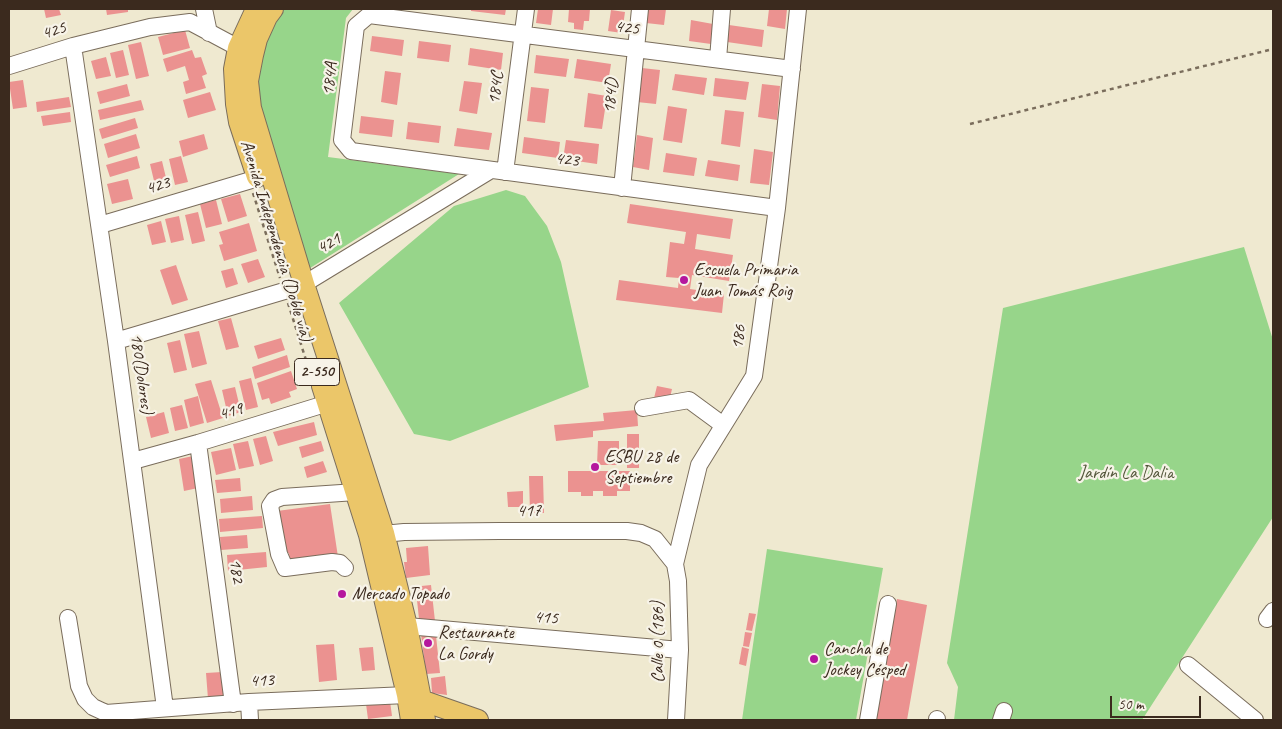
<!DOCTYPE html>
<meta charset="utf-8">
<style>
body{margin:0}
#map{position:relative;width:1282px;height:729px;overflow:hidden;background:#efe9d0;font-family:Caveat,sans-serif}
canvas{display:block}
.frame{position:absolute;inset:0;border:10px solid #3b2a1e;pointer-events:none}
.scale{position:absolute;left:1110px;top:696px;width:91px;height:22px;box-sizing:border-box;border:2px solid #3b2a1e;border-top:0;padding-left:6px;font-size:15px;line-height:18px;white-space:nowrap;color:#3b2a1e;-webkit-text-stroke:4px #f7f3e8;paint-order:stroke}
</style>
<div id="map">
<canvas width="1282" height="729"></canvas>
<div class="frame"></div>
<div class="scale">50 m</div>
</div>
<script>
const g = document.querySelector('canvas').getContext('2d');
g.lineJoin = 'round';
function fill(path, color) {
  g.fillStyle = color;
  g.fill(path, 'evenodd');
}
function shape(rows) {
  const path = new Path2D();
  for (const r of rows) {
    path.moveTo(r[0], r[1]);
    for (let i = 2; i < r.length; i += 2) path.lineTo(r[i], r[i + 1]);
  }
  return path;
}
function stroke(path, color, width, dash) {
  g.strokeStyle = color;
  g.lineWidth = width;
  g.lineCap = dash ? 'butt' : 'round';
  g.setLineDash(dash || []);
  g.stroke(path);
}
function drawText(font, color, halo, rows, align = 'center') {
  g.font = font + ' Caveat,sans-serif';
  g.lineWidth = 4.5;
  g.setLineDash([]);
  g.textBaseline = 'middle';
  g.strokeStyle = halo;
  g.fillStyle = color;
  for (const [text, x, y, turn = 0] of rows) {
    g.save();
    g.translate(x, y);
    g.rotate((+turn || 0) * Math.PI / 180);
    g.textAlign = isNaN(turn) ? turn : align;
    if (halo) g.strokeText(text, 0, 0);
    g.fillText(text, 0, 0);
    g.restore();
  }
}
fill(shape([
 [281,9,353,9,346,18,328,157,459,174,307,270,256,101,255,68],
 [506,190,525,196,547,226,561,262,589,387,450,441,414,434,339,303,454,206],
 [1244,247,1273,340,1273,517,1142,720,954,720,958,687,947,663,1003,308],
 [767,549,883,568,856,720,742,720]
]), '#97d58a');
fill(shape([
 [44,9,59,9,61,15,46,18],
 [106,9,128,9,128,12,107,15],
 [471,9,506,9,505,15,471,11],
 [538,9,553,9,551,25,536,23],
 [569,9,590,9,589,21,584,21,583,30,574,29,574,23,568,22],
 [648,9,666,9,664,25,646,23],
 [769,9,787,9,785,29,767,26],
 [611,10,625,12,622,33,608,31],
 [691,20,713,24,711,44,689,41],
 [729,25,764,30,762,47,727,42],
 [185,30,190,48,163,55,158,37],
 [372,36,404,40,402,56,370,51],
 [419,41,451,45,449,62,417,58],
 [141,42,149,76,136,79,128,45],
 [470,48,503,53,501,70,468,65],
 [123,50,129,75,116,78,110,53],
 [192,50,195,58,201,57,207,74,202,76,206,88,186,94,183,82,189,80,185,66,167,72,163,59],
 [536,55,569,59,566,77,534,73],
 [106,57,111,76,96,79,91,61],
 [577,59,611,64,608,83,574,78],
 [642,68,660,70,656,104,637,102],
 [385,71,401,73,397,105,381,102],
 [675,74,707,78,704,95,672,90],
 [715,78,749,82,746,100,713,96],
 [23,80,27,107,13,109,9,82],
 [464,81,482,83,477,114,459,111],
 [127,84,130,96,100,104,97,92],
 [762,84,780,86,777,120,758,117],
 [531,87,549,89,545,123,527,121],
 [210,92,216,110,188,118,183,100],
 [588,93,607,96,602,129,584,127],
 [69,97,71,107,37,112,36,102],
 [141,100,144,110,100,120,98,110],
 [668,106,687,109,682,143,663,140],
 [725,110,744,112,740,147,721,144],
 [70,112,71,122,43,126,41,116],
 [361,116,394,120,392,137,359,133],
 [135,118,138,128,102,139,99,129],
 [408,122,441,126,439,143,406,139],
 [457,128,492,133,489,150,454,146],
 [136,134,140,148,108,158,104,144],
 [204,134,208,149,183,157,179,141],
 [637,135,653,138,649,170,633,167],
 [524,137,560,142,558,158,522,153],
 [566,140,599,144,597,164,563,159],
 [754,149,773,152,769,185,750,183],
 [666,153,697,158,694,176,663,172],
 [137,156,140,168,110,177,106,165],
 [181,156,188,182,175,185,169,159],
 [708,160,740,165,738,181,705,176],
 [162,161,167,182,155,185,150,164],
 [128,179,133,199,112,204,107,184],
 [240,194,247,216,228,222,221,199],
 [216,200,222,224,206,228,200,204],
 [630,204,733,219,730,239,697,234,695,249,733,255,729,281,692,275,690,289,724,294,722,313,616,300,619,280,678,288,679,278,666,277,670,242,684,244,686,232,627,223],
 [198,212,205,241,192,244,185,215],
 [179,216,184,240,171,243,165,219],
 [161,221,166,242,152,245,147,225],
 [249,223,257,251,224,261,219,245,223,244,219,232],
 [258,259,265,277,248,283,241,264],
 [176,265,188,300,172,305,160,270],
 [233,268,238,284,226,288,221,271],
 [231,318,239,347,226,350,218,321],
 [199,331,207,364,192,368,184,334],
 [281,338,285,350,258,359,254,346],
 [180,340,187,370,174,373,167,343],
 [287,355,290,367,255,379,252,367],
 [291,371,297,389,289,392,291,397,271,404,269,398,262,400,257,383],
 [251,378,258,407,246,410,239,381],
 [211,380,223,418,207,423,195,384],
 [657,386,672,389,669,402,654,398],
 [235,387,241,412,228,416,222,390],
 [198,396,204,423,190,427,184,400],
 [182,405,188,428,175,431,170,408],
 [637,410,638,426,593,431,593,437,556,441,554,425,604,421,603,413],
 [164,412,169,433,151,438,146,417],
 [314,422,317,435,278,446,273,432],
 [627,434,639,434,639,468,627,468],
 [266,436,273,461,260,465,253,439],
 [248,441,254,466,239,469,233,444],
 [321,441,324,451,302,458,299,447],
 [598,441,619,441,619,465,597,465],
 [231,448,236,470,216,475,211,452],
 [193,456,198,488,184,491,179,459],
 [323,461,327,472,307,478,304,467],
 [568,471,630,471,630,491,617,491,617,496,603,496,603,491,593,491,593,496,581,496,581,492,568,492],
 [529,476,543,476,544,513,530,513],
 [240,478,241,491,217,493,215,480],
 [523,491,523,507,508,507,507,492],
 [252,496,253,510,221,513,220,499],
 [330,504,338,557,290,564,289,553,283,554,277,511],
 [262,516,263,528,220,532,219,519],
 [247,535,248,548,221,550,220,537],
 [428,546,430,575,406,578,404,562,407,562,406,548],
 [266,552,267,567,228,571,227,555],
 [431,585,435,621,419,619,417,600,413,600,412,587],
 [897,599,927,605,907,720,875,720],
 [749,613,756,614,752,631,746,630],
 [745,632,752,633,749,647,743,646],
 [421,634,436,636,440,673,426,674],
 [334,644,337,680,319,682,316,645],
 [373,647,375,670,362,671,359,648],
 [742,647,749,649,746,666,739,664],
 [222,672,224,698,208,699,206,673],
 [445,676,447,695,432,693,431,678],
 [390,701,392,716,368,719,366,704]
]), '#eb9290');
const minor = shape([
 [204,9,209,33],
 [73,46,116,341,165,708],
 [718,59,722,9],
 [9,66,73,46,150,27,190,22,248,53],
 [505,172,526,9],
 [622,188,640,9],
 [777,208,351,151,342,140,356,26,369,15,792,69],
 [100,225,258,178],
 [116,341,291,289,304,284,491,170],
 [643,408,689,400,723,425],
 [198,443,233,704],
 [133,461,198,443,338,400],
 [373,535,404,532,499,531,627,531,641,533,655,539,675,564],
 [345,568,340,563,332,562,285,568,279,554,270,506,274,500,282,497,356,492],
 [68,618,79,686,85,699,93,707,106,713,249,702,407,695],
 [1267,619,1273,611],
 [407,626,680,650],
 [1188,665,1255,720],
 [249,702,250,720],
 [676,720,680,650,678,581,675,564,699,465,754,376,777,208,798,9],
 [868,720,888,604],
 [937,720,937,719],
 [1001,720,1004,711]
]);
const major = shape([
 [256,9,238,48,234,69,236,104,239,122,257,177],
 [273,9,267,17,257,39,253,55,248,81,251,108,304,284,384,533,407,626,425,720],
 [322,386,369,535,407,695,411,720],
 [412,697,478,720]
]);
stroke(minor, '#7a6d5c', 18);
stroke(major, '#7a6d5c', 22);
stroke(shape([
 [970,124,1273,49],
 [253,193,280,278],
 [288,303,311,376]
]), '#7a6d5c', 2.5, [4, 4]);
stroke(minor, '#fff', 16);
stroke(major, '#ebc669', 20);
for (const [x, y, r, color] of [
 [684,280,5,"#b5179e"],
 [595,467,5,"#b5179e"],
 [342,594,5,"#b5179e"],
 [428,643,5,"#b5179e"],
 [814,659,5,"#b5179e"]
]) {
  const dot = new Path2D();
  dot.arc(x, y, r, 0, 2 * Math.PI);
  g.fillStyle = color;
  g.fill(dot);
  stroke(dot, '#f7f3e8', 2);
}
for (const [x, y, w] of [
 [317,372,45]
]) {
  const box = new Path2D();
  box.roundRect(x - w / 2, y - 13.5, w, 27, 4);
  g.fillStyle = '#f7f3e8';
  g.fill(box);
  stroke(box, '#3b2a1e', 1);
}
drawText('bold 16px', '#3b2a1e', null, [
 ["2-550",317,372]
]);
drawText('18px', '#3b2a1e', '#f7f3e8', [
 ["425",627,28,7],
 ["425",54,31,-17],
 ["184A",330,79,-83],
 ["184C",496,88,-83],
 ["184D",611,96,-84],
 ["423",567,160,8],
 ["423",158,186,-17],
 ["Avenida Independencia (Doble vía)",276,241,73],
 ["421",329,244,-31],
 ["186",739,337,-82],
 ["180(Dolores)",141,374,82],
 ["419",231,412,-17],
 ["417",529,511],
 ["182",236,571,82],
 ["415",546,618,5],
 ["Calle 0 (186)",658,642,-90],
 ["413",262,681,-3]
]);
drawText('18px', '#3b2a1e', '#f7f3e8', [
 ["Escuela Primaria",694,270],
 ["Juan Tomás Roig",694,291],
 ["ESBU 28 de",605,457],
 ["Septiembre",605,478],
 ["Mercado Topado",352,594],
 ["Restaurante",438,633],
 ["La Gordy",438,654],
 ["Cancha de",824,649],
 ["Jockey Césped",824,670]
], 'left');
drawText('18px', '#525539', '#f7f3e8', [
 ["Jardín La Dalia",1126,473]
]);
</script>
